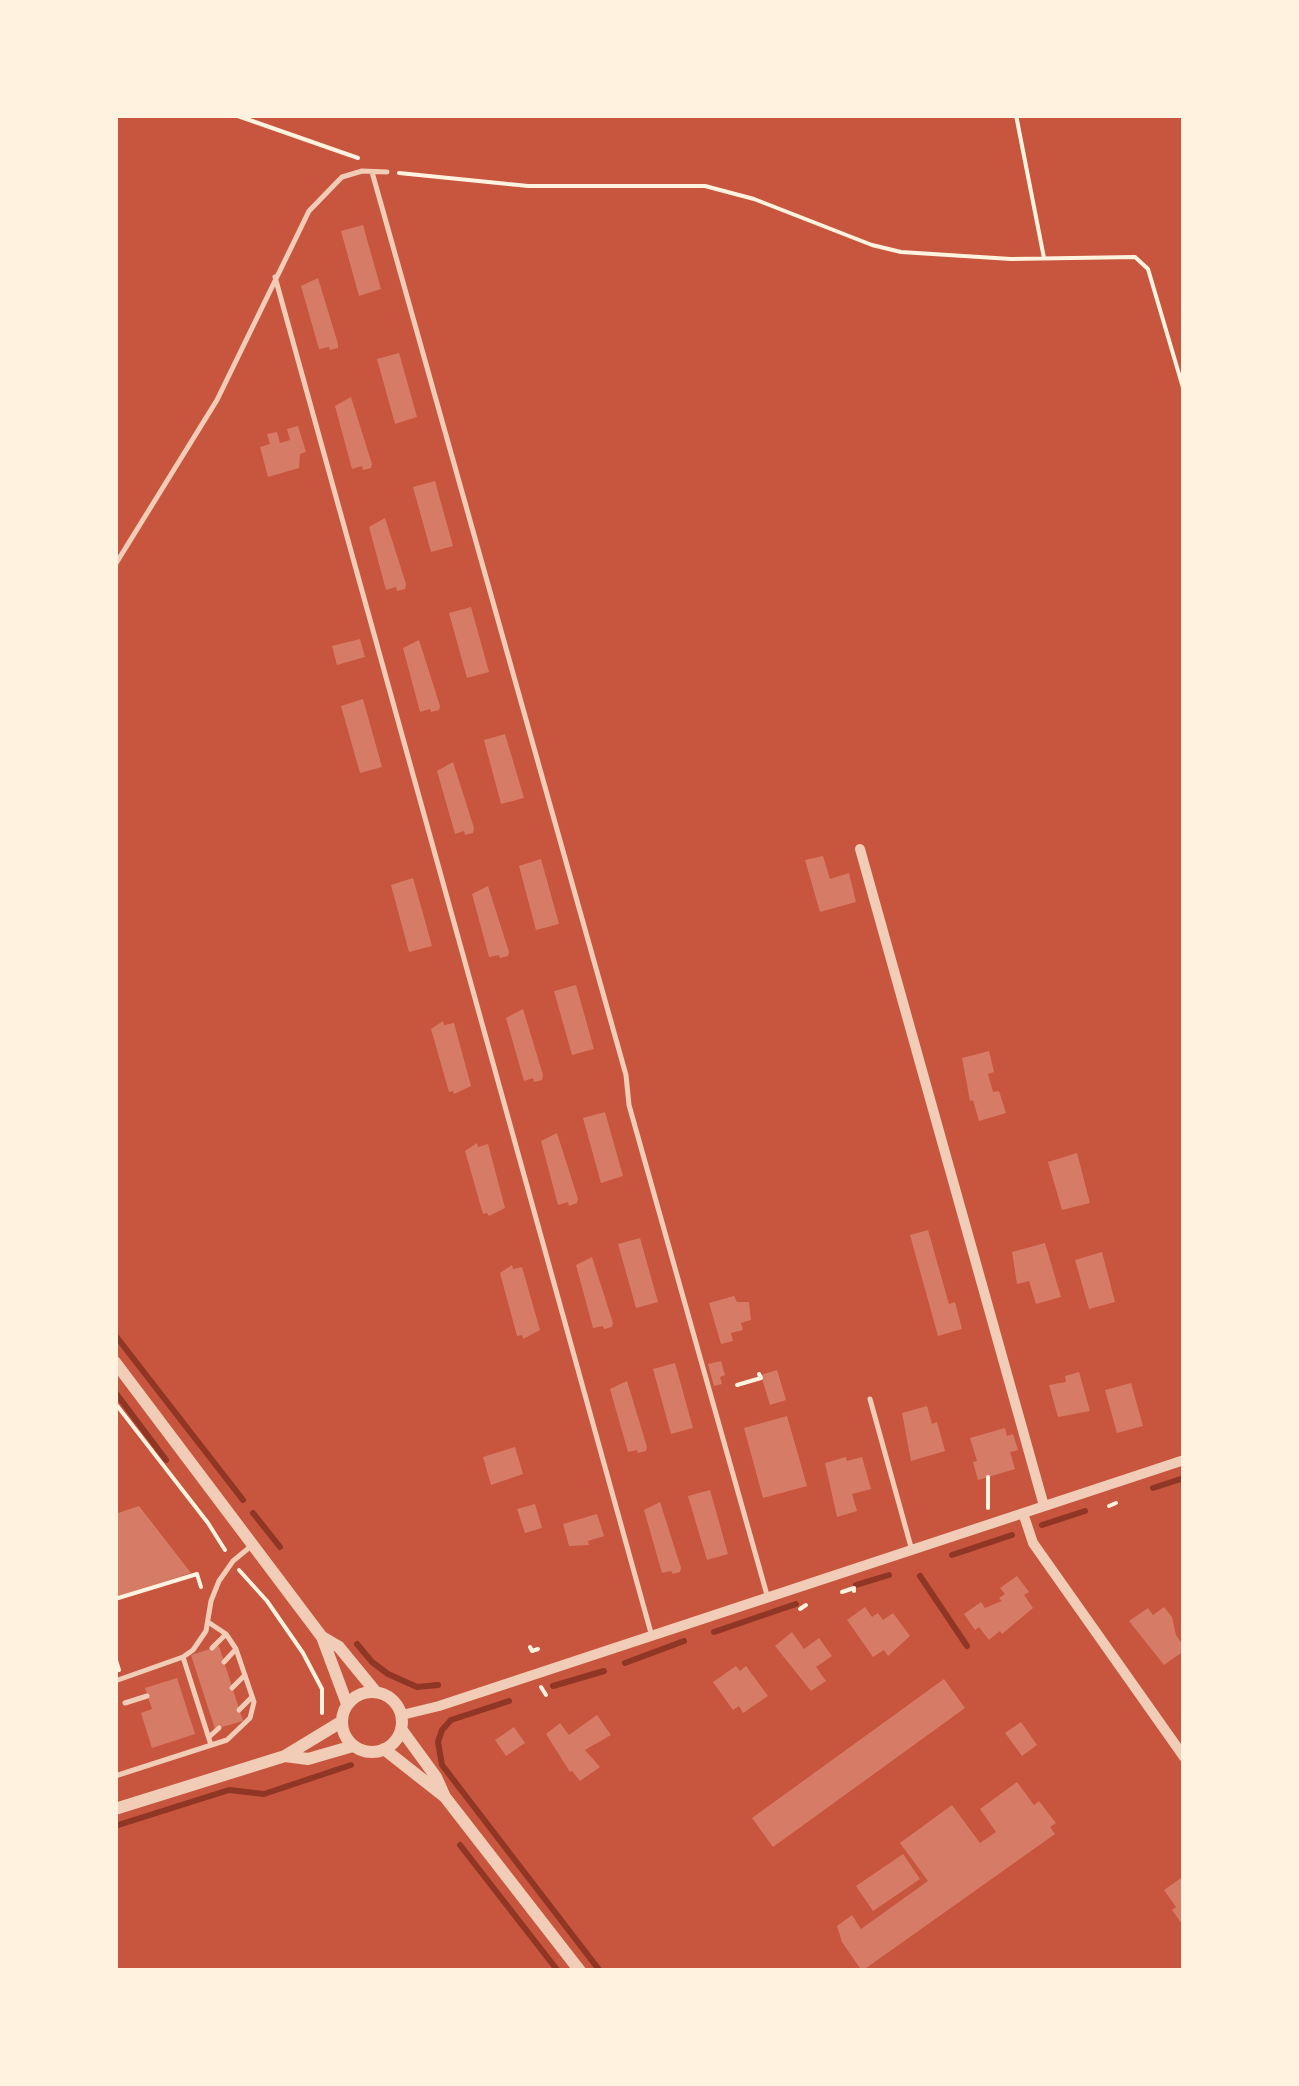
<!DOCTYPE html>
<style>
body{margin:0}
#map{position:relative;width:1299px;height:2086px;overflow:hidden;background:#c8553d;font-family:Helvetica,sans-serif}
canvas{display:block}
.frame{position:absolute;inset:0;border:118px solid #fff3e0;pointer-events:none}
</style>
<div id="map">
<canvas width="1299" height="2086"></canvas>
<div class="frame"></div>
</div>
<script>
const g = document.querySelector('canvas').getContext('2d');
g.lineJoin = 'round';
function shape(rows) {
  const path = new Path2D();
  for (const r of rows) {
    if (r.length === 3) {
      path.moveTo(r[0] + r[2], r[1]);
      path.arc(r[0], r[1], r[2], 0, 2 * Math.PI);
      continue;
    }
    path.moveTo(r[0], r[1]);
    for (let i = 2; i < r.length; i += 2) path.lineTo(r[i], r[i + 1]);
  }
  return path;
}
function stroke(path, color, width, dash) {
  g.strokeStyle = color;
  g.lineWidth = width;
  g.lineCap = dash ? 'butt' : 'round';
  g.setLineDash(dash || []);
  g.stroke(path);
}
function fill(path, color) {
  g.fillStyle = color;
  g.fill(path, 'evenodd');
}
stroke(shape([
 [115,1335,243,1500],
 [115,1392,166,1460],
 [1153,1488,1184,1478],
 [253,1513,280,1547],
 [1042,1525,1085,1511],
 [952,1555,1012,1535],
 [920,1576,967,1646],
 [856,1585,889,1575],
 [714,1632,796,1604],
 [357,1644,372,1662,388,1674,417,1687,438,1685],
 [625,1663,684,1641],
 [553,1686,604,1671],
 [442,1730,438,1742,442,1765,600,1971],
 [442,1730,451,1720,509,1701],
 [115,1826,229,1790,264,1794,351,1765],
 [460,1845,558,1971]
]), '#8f3625', 6);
fill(shape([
 [363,225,381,289,359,296,341,231],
 [318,278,338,344,338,348,330,350,329,347,319,349,301,286],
 [399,353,417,417,395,424,377,359],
 [351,397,372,464,371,468,363,470,362,466,352,469,335,406],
 [298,426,306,452,300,454,299,468,268,477,260,447,270,444,267,434,277,432,280,443,290,440,287,429],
 [435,481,453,546,431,552,413,487],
 [385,518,406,584,405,589,397,591,396,587,386,590,369,527],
 [471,607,489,672,467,678,449,613],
 [360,639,365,657,337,665,332,646],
 [419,640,440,706,439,710,431,712,430,709,420,712,403,648],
 [363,699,382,767,360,773,341,706],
 [505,734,524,798,501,804,484,740],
 [453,762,474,828,473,833,465,835,464,831,455,834,437,771],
 [823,856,830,879,849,873,856,902,820,912,805,860],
 [541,859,559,924,536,930,519,866],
 [413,878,432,946,409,952,391,885],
 [488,886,509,952,508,956,500,958,499,955,489,957,472,894],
 [576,985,594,1049,572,1055,554,991],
 [523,1009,543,1075,542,1080,534,1082,533,1078,524,1081,506,1018],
 [443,1021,444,1025,454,1023,471,1086,454,1094,453,1091,449,1092,431,1029],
 [989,1051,994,1072,988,1074,993,1092,999,1091,1006,1113,979,1121,973,1100,970,1101,962,1058],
 [605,1112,623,1176,601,1183,583,1118],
 [557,1133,578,1199,577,1203,569,1206,568,1202,558,1205,541,1141],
 [477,1143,478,1147,488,1144,505,1208,489,1216,487,1213,483,1214,465,1151],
 [1077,1153,1090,1203,1062,1210,1048,1162],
 [928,1230,949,1304,955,1302,962,1329,938,1336,910,1235],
 [640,1238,658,1302,636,1308,618,1244],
 [1045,1243,1061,1297,1036,1304,1029,1281,1017,1284,1012,1252],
 [1102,1252,1115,1302,1089,1309,1075,1260],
 [592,1257,613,1323,612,1327,604,1329,603,1326,593,1328,576,1265],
 [512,1265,513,1269,522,1267,540,1330,523,1339,522,1335,517,1336,500,1273],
 [734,1296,737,1302,749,1302,751,1320,741,1323,743,1330,731,1333,733,1341,721,1344,709,1303],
 [721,1361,725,1375,720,1377,722,1384,714,1386,708,1364],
 [675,1363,693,1428,671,1434,653,1369],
 [777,1370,786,1400,770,1405,761,1375],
 [1079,1372,1090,1411,1058,1417,1049,1385,1066,1382,1065,1376],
 [627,1381,647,1447,646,1451,638,1453,637,1450,628,1452,610,1389],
 [1131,1383,1143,1426,1117,1433,1105,1390],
 [927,1406,932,1424,937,1422,945,1451,911,1461,902,1413],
 [787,1416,807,1486,763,1498,744,1428],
 [1005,1428,1007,1436,1013,1434,1018,1450,1010,1452,1015,1469,978,1480,973,1462,977,1461,970,1438],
 [515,1447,523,1474,491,1485,483,1457],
 [846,1457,847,1461,862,1457,871,1489,852,1494,857,1511,837,1517,825,1463],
 [710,1490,728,1554,707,1560,688,1496],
 [660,1502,681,1568,680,1572,673,1574,671,1571,662,1573,644,1510],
 [535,1504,542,1528,525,1533,517,1509],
 [139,1506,191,1573,115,1597,115,1514],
 [597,1514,604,1536,588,1541,589,1545,569,1546,563,1524],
 [1017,1576,1029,1592,1024,1595,1033,1608,1002,1634,1000,1631,989,1640,979,1627,975,1630,964,1614,981,1602,985,1608,1002,1601,999,1598,1005,1594,1000,1588],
 [865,1607,872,1617,878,1613,883,1620,893,1613,910,1636,888,1656,884,1650,873,1657,847,1620],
 [1164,1607,1172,1617,1176,1635,1184,1647,1184,1651,1164,1665,1129,1621,1148,1608,1153,1615],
 [792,1632,804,1649,819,1638,832,1656,816,1667,826,1681,811,1691,775,1646],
 [219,1646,243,1721,215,1729,191,1655],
 [736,1666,740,1671,746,1666,768,1696,743,1713,739,1706,733,1710,713,1682],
 [177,1678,195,1734,152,1748,141,1713,152,1709,145,1688],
 [944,1679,965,1708,773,1847,752,1818],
 [597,1715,611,1735,585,1750,600,1767,580,1781,572,1771,570,1772,546,1734,560,1723,569,1735],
 [1021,1722,1037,1745,1022,1756,1005,1733],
 [514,1727,525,1743,506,1756,495,1740],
 [1017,1782,1034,1805,1039,1801,1056,1823,1050,1827,1055,1834,862,1971,842,1942,837,1926,852,1915,861,1929,928,1881,900,1843,952,1805,980,1843,996,1832,980,1809],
 [903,1854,920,1879,873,1911,856,1886],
 [1184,1876,1184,1927,1172,1910,1176,1907,1164,1890]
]), '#d67c66');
stroke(shape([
 [235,115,358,158],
 [1016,115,1044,258],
 [399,173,528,186,705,186,754,199,872,245,901,252,1011,259,1135,257,1148,269,1184,391],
 [737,1385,761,1378,759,1374],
 [115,1403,208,1523,225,1550],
 [1109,1506,1116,1503],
 [988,1508,988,1477],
 [239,1570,267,1601,303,1653,322,1689,322,1713],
 [842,1592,854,1588,854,1591],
 [115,1599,197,1574,201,1587],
 [800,1609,806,1605],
 [530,1647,532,1651,538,1649],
 [115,1657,119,1670],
 [541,1687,546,1695]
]), '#fff3e0', 4);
stroke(shape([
 [372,172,626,1075,629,1105,767,1595],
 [275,277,651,1633],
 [115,565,217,400,309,211,342,177,362,171,387,172],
 [870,1399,911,1547],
 [212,1648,226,1634],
 [183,1657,211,1745],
 [224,1662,236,1649],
 [115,1681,183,1657,193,1650,206,1631,211,1601,219,1581,233,1561,250,1547],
 [232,1688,245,1675],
 [125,1703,147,1696],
 [239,1710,252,1697],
 [209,1737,219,1728],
 [115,1776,227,1740,250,1718,254,1702,236,1649,226,1634,208,1622]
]), '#f1ccb7', 5);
stroke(shape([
 [860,849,1044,1506],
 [1023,1513,1033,1543,1184,1757],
 [402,1715,439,1706,1184,1460]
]), '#f1ccb7', 10);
stroke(shape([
 [115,1362,322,1637,347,1704],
 [322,1637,339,1647,375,1691],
 [372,1722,30],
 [401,1729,436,1777,445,1797,580,1971],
 [384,1749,445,1797],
 [285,1756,308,1759,353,1746],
 [115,1809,285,1756,341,1722]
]), '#f1ccb7', 12);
</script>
